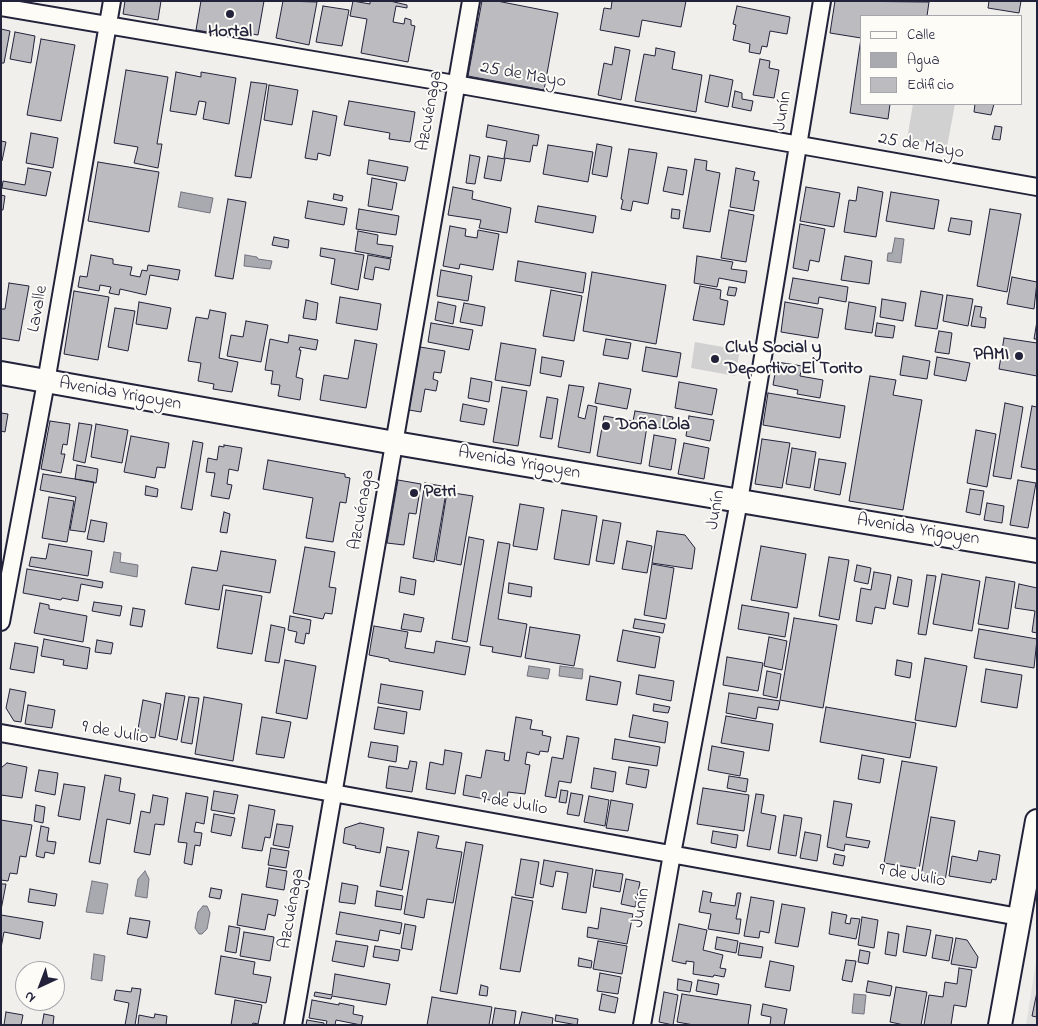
<!DOCTYPE html>
<meta charset="utf-8">
<style>
body{margin:0}
#map{position:relative;width:1038px;height:1026px;overflow:hidden;background:#f0efec;font-family:"Indie Flower",sans-serif}
canvas{display:block}
.frame{position:absolute;inset:0;border:2px solid #22223b;pointer-events:none}
.legend{position:absolute;left:860px;top:15px;width:162px;height:90px;box-sizing:border-box;background:#fdfcf7;border:1px solid #a5a5ac;margin:0;padding:6px 9px;list-style:none;font-size:15px;color:#22223b}
.legend li{display:flex;align-items:center;gap:10px;height:25px}
.legend b{width:25px;border:1px solid #a5a5ac}
.north{position:absolute;left:15px;top:961px;width:50px;height:50px;box-sizing:border-box;background:#fdfcf7;border:1px solid #a5a5ac;border-radius:50%;rotate:223deg;font-size:14px;font-weight:700;line-height:20px;text-align:center;color:#22223b}
.north::after{content:'';display:block;margin:auto;width:18px;height:22px;background:#22223b;clip-path:polygon(50% 0,100% 100%,50% 72%,0 100%)}
</style>
<div id="map">
<canvas width="1038" height="1026"></canvas>
<div class="frame"></div>
<ul class="legend">
<li><b style="height:6px;background:#fdfcf7"></b>Calle</li>
<li><b style="height:14px;background:#a9a9b0"></b>Agua</li>
<li><b style="height:14px;background:#bcbcc0"></b>Edificio</li>
</ul>
<div class="north">N</div>
</div>
<script>
const g = document.querySelector('canvas').getContext('2d');
g.lineJoin = 'round';
function fill(path, color) {
  g.fillStyle = color;
  g.fill(path, 'evenodd');
}
function shape(rows) {
  const path = new Path2D();
  for (const r of rows) {
    path.moveTo(r[0], r[1]);
    for (let i = 2; i < r.length; i += 2) path.lineTo(r[i], r[i + 1]);
  }
  return path;
}
function stroke(path, color, width, dash) {
  g.strokeStyle = color;
  g.lineWidth = width;
  g.lineCap = dash ? 'butt' : 'round';
  g.setLineDash(dash || []);
  g.stroke(path);
}
function drawText(font, color, halo, rows, align = 'center') {
  g.font = font + ' "Indie Flower",sans-serif';
  g.lineWidth = 4;
  g.setLineDash([]);
  g.textBaseline = 'middle';
  g.strokeStyle = halo;
  g.fillStyle = color;
  for (const [text, x, y, turn = 0] of rows) {
    g.save();
    g.translate(x, y);
    g.rotate((+turn || 0) * Math.PI / 180);
    g.textAlign = isNaN(turn) ? turn : align;
    if (halo) g.strokeText(text, 0, 0);
    g.fillText(text, 0, 0);
    g.restore();
  }
}
fill(shape([
 [1037,956,1037,1025,1026,1025]
]), '#e0e0df');
fill(shape([
 [913,104,955,104,947,147,907,139],
 [695,342,740,350,735,376,691,368]
]), '#d2d1d1');
const water = shape([
 [181,192,213,198,210,213,178,207,181,192],
 [895,238,904,239,901,263,887,261,888,253,892,253,895,238],
 [245,255,257,257,258,259,272,261,270,269,244,266,245,255],
 [114,552,121,553,120,562,138,565,137,577,110,572,114,552],
 [529,666,550,669,548,679,527,676,529,666],
 [560,666,583,669,582,679,559,676,560,666],
 [145,871,149,879,147,898,135,896,138,879,145,871],
 [92,881,108,884,103,914,86,912,92,881],
 [203,906,207,906,210,913,207,929,202,934,199,934,195,928,198,912,203,906],
 [94,954,105,956,102,981,91,979,94,954],
 [854,994,866,995,864,1014,852,1013,854,994]
]);
fill(water, '#a9a9b0');
stroke(water, '#737381', 1);
const building = shape([
 [125,1,161,1,158,20,123,14,125,1],
 [201,1,264,1,258,35,245,33,244,38,196,30,201,1],
 [283,1,317,2,309,45,276,38,283,1],
 [353,1,370,4,370,1,390,1,407,5,407,8,396,6,393,22,404,24,405,18,411,20,411,25,415,26,408,62,361,53,367,19,350,16,353,1],
 [482,1,497,1,558,13,544,90,468,76,482,1],
 [612,1,686,1,681,27,642,20,639,37,600,30,604,8,611,9,612,1],
 [835,1,929,2,927,16,862,16,862,104,890,104,888,119,850,113,861,38,830,33,835,1],
 [989,1,1021,1,1019,13,988,8,989,1],
 [323,6,349,10,342,46,316,42,323,6],
 [737,6,790,17,787,34,770,31,767,47,762,46,760,54,749,52,750,44,733,40,736,25,733,24,737,6],
 [1,29,10,31,4,63,1,63,1,29],
 [15,32,35,36,31,63,10,59,15,32],
 [41,39,75,45,61,121,27,115,41,39],
 [615,47,630,50,621,100,598,95,604,63,612,65,615,47],
 [656,48,675,52,672,69,702,75,696,112,635,101,644,54,655,56,656,48],
 [760,59,770,61,769,68,779,70,774,98,753,95,760,59],
 [126,70,168,77,157,144,162,144,158,168,134,163,138,147,114,143,126,70],
 [176,72,201,77,201,72,236,78,229,124,203,119,206,102,199,101,196,115,170,111,176,72],
 [710,75,733,80,728,107,705,102,710,75],
 [251,82,267,84,251,178,235,176,251,82],
 [269,85,298,90,292,125,264,120,269,85],
 [735,91,742,93,742,99,753,101,751,111,732,107,735,91],
 [349,101,415,112,410,142,389,139,390,133,344,125,349,101],
 [975,104,994,104,991,115,974,112,975,104],
 [313,111,337,116,330,156,318,153,317,160,305,158,313,111],
 [488,125,539,135,537,146,533,145,530,162,504,158,507,141,486,137,488,125],
 [995,126,1002,127,1000,140,992,139,995,126],
 [31,133,58,138,53,168,26,163,31,133],
 [1,141,6,142,2,161,1,161,1,141],
 [597,144,612,147,607,177,592,174,597,144],
 [548,145,593,152,588,182,543,174,548,145],
 [629,149,657,153,648,204,633,201,631,211,621,209,623,200,621,199,629,149],
 [470,155,480,157,475,184,466,183,470,155],
 [488,156,505,159,501,181,484,178,488,156],
 [695,159,707,161,706,170,720,173,710,232,683,228,695,159],
 [369,160,408,167,405,181,367,174,369,160],
 [98,162,159,172,149,232,88,221,98,162],
 [668,167,687,170,683,195,663,191,668,167],
 [28,168,51,172,46,196,2,188,3,181,25,185,28,168],
 [736,168,755,172,753,180,759,181,754,211,730,207,736,168],
 [372,178,397,183,392,210,368,206,372,178],
 [453,187,473,191,472,199,511,208,507,233,479,228,481,220,448,215,453,187],
 [806,187,840,193,834,227,800,221,806,187],
 [858,187,883,192,876,237,844,232,849,200,856,201,858,187],
 [891,192,939,200,934,229,886,221,891,192],
 [334,194,343,196,342,201,333,199,334,194],
 [1,195,5,196,3,210,1,210,1,195],
 [228,199,246,202,233,279,215,276,228,199],
 [308,201,347,208,344,225,305,218,308,201],
 [538,206,596,216,593,233,535,222,538,206],
 [359,209,399,216,396,235,356,229,359,209],
 [672,209,680,210,679,219,671,218,672,209],
 [990,209,1021,214,1007,292,977,286,990,209],
 [729,210,754,215,746,262,721,258,729,210],
 [951,218,972,221,970,235,948,231,951,218],
 [800,224,825,229,819,262,810,260,808,271,793,268,800,224],
 [450,226,466,229,465,236,477,238,478,230,499,234,493,270,460,264,459,269,443,266,450,226],
 [358,231,378,235,377,244,393,246,391,258,355,251,358,231],
 [274,237,289,240,288,248,272,245,274,237],
 [321,248,364,255,358,290,331,284,335,259,320,256,321,248],
 [91,255,113,259,113,264,132,267,130,275,140,277,142,270,147,271,148,265,180,270,178,280,150,275,146,295,120,289,119,295,109,293,111,287,100,285,99,291,78,287,80,276,87,277,91,255],
 [368,255,391,259,389,270,375,267,373,280,364,278,368,255],
 [697,256,733,262,731,269,747,271,745,283,719,278,717,287,694,283,697,256],
 [845,256,872,261,869,284,841,280,845,256],
 [518,261,586,273,583,293,515,281,518,261],
 [441,270,472,276,468,301,437,296,441,270],
 [592,272,666,285,656,344,583,331,592,272],
 [1012,277,1037,282,1034,309,1007,304,1012,277],
 [793,278,848,287,846,302,819,297,818,304,789,299,793,278],
 [9,283,29,286,19,341,1,338,1,309,5,309,9,283],
 [700,286,721,290,720,299,728,301,724,325,693,320,700,286],
 [729,287,737,288,735,296,727,295,729,287],
 [551,290,582,296,574,341,543,336,551,290],
 [74,291,109,297,98,360,64,354,74,291],
 [921,291,943,295,937,329,915,326,921,291],
 [947,295,973,299,968,326,943,321,947,295],
 [340,297,381,304,377,330,336,323,340,297],
 [882,299,906,303,903,321,880,317,882,299],
 [306,300,318,303,316,320,303,318,306,300],
 [139,302,171,308,167,329,136,324,139,302],
 [438,302,456,306,453,324,435,320,438,302],
 [785,302,823,309,818,338,781,332,785,302],
 [849,302,876,307,872,333,845,329,849,302],
 [464,303,485,307,482,326,460,322,464,303],
 [975,306,982,307,980,317,986,318,985,328,971,326,975,306],
 [115,308,135,311,128,351,108,347,115,308],
 [210,310,226,313,219,358,238,362,232,392,213,389,214,384,198,381,201,363,188,361,196,317,208,319,210,310],
 [246,321,268,325,261,362,227,356,231,335,243,337,246,321],
 [1037,321,1037,339,1034,339,1037,321],
 [431,323,473,330,469,350,428,342,431,323],
 [877,323,895,326,893,338,875,336,877,323],
 [939,331,952,333,949,354,935,352,939,331],
 [289,335,318,340,316,350,300,347,299,350,301,350,296,377,303,379,300,400,278,396,280,385,271,384,273,371,265,370,270,339,288,343,289,335],
 [1004,338,1037,343,1037,376,999,369,1004,338],
 [606,339,631,343,628,359,603,355,606,339],
 [355,340,377,344,366,408,320,400,324,375,348,379,355,340],
 [501,343,536,349,530,386,495,380,501,343],
 [420,347,445,351,441,373,434,372,433,379,438,381,436,391,425,389,421,412,409,410,420,347],
 [646,347,681,353,677,377,642,371,646,347],
 [903,356,930,361,927,379,900,375,903,356],
 [542,357,564,361,561,377,540,373,542,357],
 [937,357,970,363,966,381,934,375,937,357],
 [777,362,802,366,800,376,823,380,820,398,797,394,798,390,773,385,777,362],
 [870,376,896,380,893,395,922,400,903,510,849,501,870,376],
 [471,378,492,382,489,402,468,398,471,378],
 [679,382,717,389,712,415,675,408,679,382],
 [599,383,631,389,627,409,595,403,599,383],
 [569,385,584,387,578,417,585,419,588,405,597,407,590,453,558,447,569,385],
 [502,387,527,391,518,446,493,442,502,387],
 [768,393,845,406,840,438,763,425,768,393],
 [547,397,558,399,552,439,540,437,547,397],
 [1005,403,1023,407,1011,479,993,476,1005,403],
 [463,404,487,409,484,425,460,421,463,404],
 [1032,406,1037,407,1037,470,1021,467,1032,406],
 [635,411,673,417,671,429,647,426,641,464,597,456,604,416,633,421,635,411],
 [1,413,8,414,5,432,1,431,1,413],
 [689,416,714,420,710,441,686,436,689,416],
 [50,421,70,424,67,445,63,444,61,454,65,454,61,473,41,469,50,421],
 [79,423,92,425,85,463,73,460,79,423],
 [96,424,128,430,122,463,91,457,96,424],
 [976,430,996,434,987,487,967,483,976,430],
 [654,435,676,439,671,470,649,466,654,435],
 [131,436,169,443,165,468,157,467,155,478,124,472,131,436],
 [762,439,790,443,782,488,755,484,762,439],
 [193,441,203,443,192,510,181,508,193,441],
 [684,443,709,448,704,479,678,474,684,443],
 [224,445,242,448,238,471,229,469,227,484,232,485,229,499,211,496,215,473,206,472,208,458,217,460,219,446,224,447,224,445],
 [792,448,816,452,810,488,786,484,792,448],
 [819,459,846,463,840,495,814,490,819,459],
 [268,460,345,474,345,477,350,478,346,503,340,502,333,542,306,538,313,498,263,489,268,460],
 [77,465,98,469,96,483,75,479,77,465],
 [43,474,94,482,85,532,70,530,76,497,40,490,43,474],
 [398,480,421,484,416,514,409,513,404,545,387,543,398,480],
 [1018,480,1036,483,1028,528,1010,525,1018,480],
 [425,483,447,487,434,562,413,558,425,483],
 [146,486,158,489,157,497,145,495,146,486],
 [970,489,984,491,980,515,966,512,970,489],
 [447,492,473,496,461,565,436,560,447,492],
 [49,497,74,501,67,542,42,538,49,497],
 [987,503,1004,506,1002,523,984,520,987,503],
 [520,504,544,508,537,550,513,546,520,504],
 [562,510,597,516,589,565,554,559,562,510],
 [224,512,230,514,227,533,220,532,224,512],
 [91,520,107,523,104,542,87,539,91,520],
 [603,520,621,523,614,564,596,561,603,520],
 [657,531,685,535,695,548,692,569,652,563,657,531],
 [469,537,484,540,467,642,452,639,469,537],
 [627,541,652,546,647,573,622,569,627,541],
 [498,542,510,544,498,619,527,624,521,657,492,652,493,647,480,645,498,542],
 [49,544,92,551,88,576,29,566,31,557,46,559,49,544],
 [761,546,806,554,797,608,751,600,761,546],
 [305,547,335,552,329,587,336,588,332,614,325,613,323,619,293,613,305,547],
 [221,551,276,560,270,593,223,585,219,610,185,604,192,567,217,571,221,551],
 [829,557,849,560,839,620,819,616,829,557],
 [652,564,674,568,666,619,644,615,652,564],
 [857,565,871,568,868,584,854,581,857,565],
 [27,569,103,582,102,588,81,584,78,601,62,598,61,600,23,593,27,569],
 [874,572,891,575,885,609,875,607,872,624,856,621,861,588,871,590,874,572],
 [942,574,980,581,972,631,933,624,942,574],
 [927,575,936,576,926,635,918,634,927,575],
 [401,577,416,580,414,595,399,592,401,577],
 [898,577,912,580,908,607,893,604,898,577],
 [986,577,1015,582,1008,629,978,624,986,577],
 [509,583,532,587,531,597,508,593,509,583],
 [1019,584,1037,588,1037,633,1032,632,1035,611,1015,608,1019,584],
 [226,590,262,596,252,654,217,648,226,590],
 [94,602,122,606,120,616,92,611,94,602],
 [40,603,49,605,49,609,87,616,83,642,34,633,40,603],
 [742,605,789,613,785,637,738,629,742,605],
 [133,608,145,610,142,627,130,625,133,608],
 [404,614,424,618,421,632,401,629,404,614],
 [290,616,311,620,309,634,306,633,304,644,295,642,297,632,288,630,290,616],
 [794,618,837,625,823,708,780,700,794,618],
 [635,619,665,624,663,633,633,628,635,619],
 [271,625,285,628,279,663,265,661,271,625],
 [374,626,408,632,405,648,434,653,436,641,470,647,465,675,389,661,389,659,369,655,374,626],
 [530,627,580,635,574,666,525,658,530,627],
 [979,629,1037,639,1034,668,974,658,979,629],
 [623,630,660,637,655,668,617,661,623,630],
 [769,637,787,641,782,670,764,666,769,637],
 [44,639,90,648,87,669,63,665,64,660,41,656,44,639],
 [97,640,113,643,111,654,95,652,97,640],
 [15,643,38,647,34,673,10,669,15,643],
 [727,657,763,663,758,691,723,685,727,657],
 [925,658,967,666,956,727,915,720,925,658],
 [285,660,316,666,307,719,276,713,285,660],
 [897,660,912,663,910,678,895,675,897,660],
 [986,669,1022,675,1017,708,981,702,986,669],
 [767,671,781,674,777,698,763,695,767,671],
 [639,675,674,681,671,701,636,694,639,675],
 [590,676,621,682,617,705,586,700,590,676],
 [381,684,423,691,420,710,378,703,381,684],
 [10,689,26,692,21,722,14,721,6,708,10,689],
 [166,693,185,696,177,740,159,736,166,693],
 [729,693,780,701,778,710,758,707,756,719,726,713,729,693],
 [189,697,199,698,192,744,181,742,189,697],
 [204,697,242,704,233,761,195,754,204,697],
 [143,700,161,704,155,738,137,735,143,700],
 [654,704,670,707,668,713,653,711,654,704],
 [28,705,55,710,52,728,25,724,28,705],
 [378,707,407,712,404,734,374,729,378,707],
 [826,707,916,723,910,758,820,742,826,707],
 [633,715,668,722,665,743,629,737,633,715],
 [726,716,773,724,769,751,721,743,726,716],
 [262,717,291,722,284,758,256,754,262,717],
 [516,717,532,720,530,729,543,731,542,735,551,737,548,752,540,751,539,755,527,752,525,764,530,765,525,794,508,792,506,803,463,795,466,775,481,778,486,750,505,753,504,760,509,761,516,717],
 [567,736,579,738,571,783,559,781,556,798,545,796,552,757,563,759,567,736],
 [615,739,660,747,657,766,612,759,615,739],
 [371,742,398,746,396,762,368,757,371,742],
 [712,746,744,752,740,776,708,770,712,746],
 [445,750,462,753,455,794,426,789,430,762,443,765,445,750],
 [862,755,884,759,880,783,858,779,862,755],
 [410,761,417,762,412,792,386,788,389,766,408,769,410,761],
 [902,761,937,767,919,869,884,863,902,761],
 [7,763,27,767,22,798,1,795,1,768,7,763],
 [629,767,649,770,646,788,626,784,629,767],
 [594,768,616,772,613,792,591,788,594,768],
 [39,770,58,773,55,795,35,791,39,770],
 [105,775,121,778,119,791,135,794,130,824,107,819,100,864,89,862,105,775],
 [729,776,748,779,746,792,727,788,729,776],
 [64,784,85,787,80,820,58,816,64,784],
 [703,788,749,795,744,831,697,824,703,788],
 [561,790,568,791,566,803,559,802,561,790],
 [214,791,238,795,234,814,211,810,214,791],
 [186,793,208,797,204,824,196,822,194,832,202,833,200,846,195,845,192,865,184,863,187,843,178,842,186,793],
 [571,793,583,795,579,816,567,814,571,793],
 [756,794,764,795,761,813,776,816,770,850,747,846,756,794],
 [153,795,168,798,164,825,155,824,150,855,134,852,141,811,150,813,153,795],
 [589,796,609,800,605,826,584,822,589,796],
 [611,800,633,804,628,831,606,828,611,800],
 [834,801,852,804,846,837,870,841,868,848,845,844,844,851,827,847,834,801],
 [36,805,45,807,43,823,34,821,36,805],
 [249,805,275,810,270,838,265,837,262,851,242,848,249,805],
 [214,814,235,818,231,836,211,832,214,814],
 [784,815,802,818,796,856,778,853,784,815],
 [931,817,955,821,945,881,921,877,931,817],
 [1,820,32,825,26,857,20,856,17,874,10,873,8,881,1,880,1,820],
 [360,823,384,828,380,853,355,848,356,846,343,843,345,828,360,823],
 [277,824,293,826,289,848,273,845,277,824],
 [41,826,49,828,47,841,56,842,54,854,45,852,44,858,36,856,41,826],
 [713,831,738,835,736,848,711,843,713,831],
 [418,832,439,836,436,848,462,852,453,903,427,899,424,918,404,914,418,832],
 [805,832,821,835,817,861,800,858,805,832],
 [466,842,483,845,457,994,440,991,466,842],
 [387,847,409,851,402,890,380,886,387,847],
 [271,848,289,851,286,868,268,865,271,848],
 [979,851,1000,855,996,880,992,879,991,883,949,876,952,856,977,861,979,851],
 [835,854,845,856,843,866,833,864,835,854],
 [521,859,539,862,533,898,515,895,521,859],
 [544,860,593,869,586,913,562,909,568,873,556,871,553,887,540,884,544,860],
 [269,868,287,871,284,890,266,887,269,868],
 [596,870,623,874,620,892,593,887,596,870],
 [626,879,640,882,635,907,621,904,626,879],
 [342,883,358,886,355,904,339,902,342,883],
 [1,884,6,884,1,910,1,884],
 [211,888,222,890,220,899,209,897,211,888],
 [30,889,57,894,55,906,28,902,30,889],
 [377,891,403,896,401,910,375,906,377,891],
 [703,891,712,893,710,902,735,906,737,893,741,893,736,919,741,919,739,934,708,929,711,914,699,912,703,891],
 [242,894,278,900,275,916,268,914,265,930,237,925,242,894],
 [512,897,533,901,520,972,500,969,512,897],
 [751,897,774,901,769,933,760,931,759,938,744,936,751,897],
 [782,904,805,908,798,947,775,943,782,904],
 [601,908,633,914,627,944,587,937,588,927,598,929,601,908],
 [340,912,402,923,400,934,380,930,378,941,336,934,340,912],
 [832,912,847,915,845,923,850,924,851,918,860,919,856,939,829,934,832,912],
 [1,915,43,922,40,939,4,932,1,948,1,915],
 [862,917,878,920,874,948,858,945,862,917],
 [130,918,150,921,147,938,127,934,130,918],
 [405,924,416,926,412,950,401,948,405,924],
 [679,924,707,930,703,950,723,955,720,968,726,969,724,977,714,975,713,977,693,974,694,962,686,961,686,964,672,961,679,924],
 [229,926,240,928,236,953,225,951,229,926],
 [907,926,931,930,926,956,903,952,907,926],
 [244,932,274,937,270,961,240,956,244,932],
 [888,932,899,934,896,956,885,954,888,932],
 [936,935,953,938,949,961,932,958,936,935],
 [717,937,738,941,736,953,715,949,717,937],
 [956,938,967,940,978,957,976,968,951,964,956,938],
 [336,941,368,946,364,967,332,961,336,941],
 [598,941,627,946,622,974,593,969,598,941],
 [740,943,763,947,761,958,738,955,740,943],
 [375,946,400,950,398,961,373,957,375,946],
 [860,950,870,952,868,964,858,962,860,950],
 [221,956,255,962,253,974,271,977,266,1003,215,994,221,956],
 [579,958,592,961,591,968,578,966,579,958],
 [846,960,856,961,852,982,842,980,846,960],
 [770,961,794,966,790,991,765,987,770,961],
 [959,968,972,970,966,1007,954,1005,951,1025,924,1025,929,995,943,997,945,982,957,984,959,968],
 [600,973,621,977,618,994,597,991,600,973],
 [335,974,390,984,386,1005,332,996,331,999,314,996,315,992,332,995,335,974],
 [678,979,692,982,690,992,677,990,678,979],
 [698,980,719,984,717,995,696,991,698,980],
 [868,981,892,986,890,996,866,992,868,981],
 [481,985,488,987,487,996,479,995,481,985],
 [896,987,927,992,921,1025,904,1025,890,1022,896,987],
 [132,988,141,989,135,1025,125,1025,129,1003,114,1000,116,990,131,992,132,988],
 [664,992,678,995,673,1025,659,1022,664,992],
 [1037,992,1037,1017,1032,1016,1037,992],
 [602,994,618,998,615,1013,599,1010,602,994],
 [682,994,751,1005,748,1025,694,1025,677,1022,682,994],
 [432,997,492,1007,489,1025,427,1025,432,997],
 [235,1000,262,1005,258,1024,253,1023,252,1025,231,1025,235,1000],
 [312,1000,339,1005,339,1003,354,1006,353,1014,363,1016,361,1025,336,1020,335,1025,326,1025,327,1021,309,1018,312,1000],
 [763,1004,787,1009,784,1025,770,1025,771,1017,761,1015,763,1004],
 [495,1008,516,1011,514,1025,492,1025,495,1008],
 [6,1012,23,1015,21,1025,4,1025,6,1012],
 [522,1012,553,1018,552,1025,519,1025,522,1012],
 [44,1014,54,1016,53,1025,42,1025,44,1014],
 [155,1014,167,1016,166,1025,138,1025,139,1015,154,1018,155,1014],
 [556,1015,578,1019,577,1025,555,1021,556,1015],
 [307,1020,324,1023,324,1025,306,1025,307,1020]
]);
fill(building, '#bcbcc0');
stroke(building, '#22223b', 1);
const street = shape([
 [1,7,455,84,1037,187],
 [1,622,46,382,112,1],
 [1,733,1019,917],
 [293,1025,471,1],
 [642,1025,672,854,739,501,822,1]
]);
const secondary = shape([
 [1,373,395,443,1037,551],
 [1000,1025,1037,821]
]);
stroke(street, '#22223b', 20);
stroke(secondary, '#22223b', 26);
stroke(street, '#fdfcf7', 16);
stroke(secondary, '#fdfcf7', 22);
for (const [x, y, r, color] of [
 [230,14,5,"#22223b"],
 [1019,356,5,"#22223b"],
 [715,359,5,"#22223b"],
 [606,426,5,"#22223b"],
 [414,493,5,"#22223b"]
]) {
  const dot = new Path2D();
  dot.arc(x, y, r, 0, 2 * Math.PI);
  g.fillStyle = color;
  g.fill(dot);
  stroke(dot, '#fdfcf7', 2);
}
drawText('bold 18px', '#22223b', '#fdfcf7', [
 ["Hortal",230,33,"center"],
 ["Club Social y",725,349],
 ["Deportivo El Torito",725,370],
 ["PAMI",1009,356,"right"],
 ["Doña Lola",616,426],
 ["Petri",424,493]
], 'left');
drawText('18px', '#22223b', '#fdfcf7', [
 ["25 de Mayo",523,76,10],
 ["Azcuénaga",431,111,-80],
 ["Junín",784,111,-81],
 ["25 de Mayo",921,147,10],
 ["Lavalle",39,309,-80],
 ["Avenida Yrigoyen",120,395,10],
 ["Avenida Yrigoyen",519,464,10],
 ["Azcuénaga",363,510,-80],
 ["Junín",717,510,-80],
 ["Avenida Yrigoyen",918,531,9],
 ["9 de Julio",115,734,10],
 ["9 de Julio",514,805,10],
 ["9 de Julio",912,877,10],
 ["Junín",642,908,-80],
 ["Azcuénaga",293,909,-80]
]);
</script>
